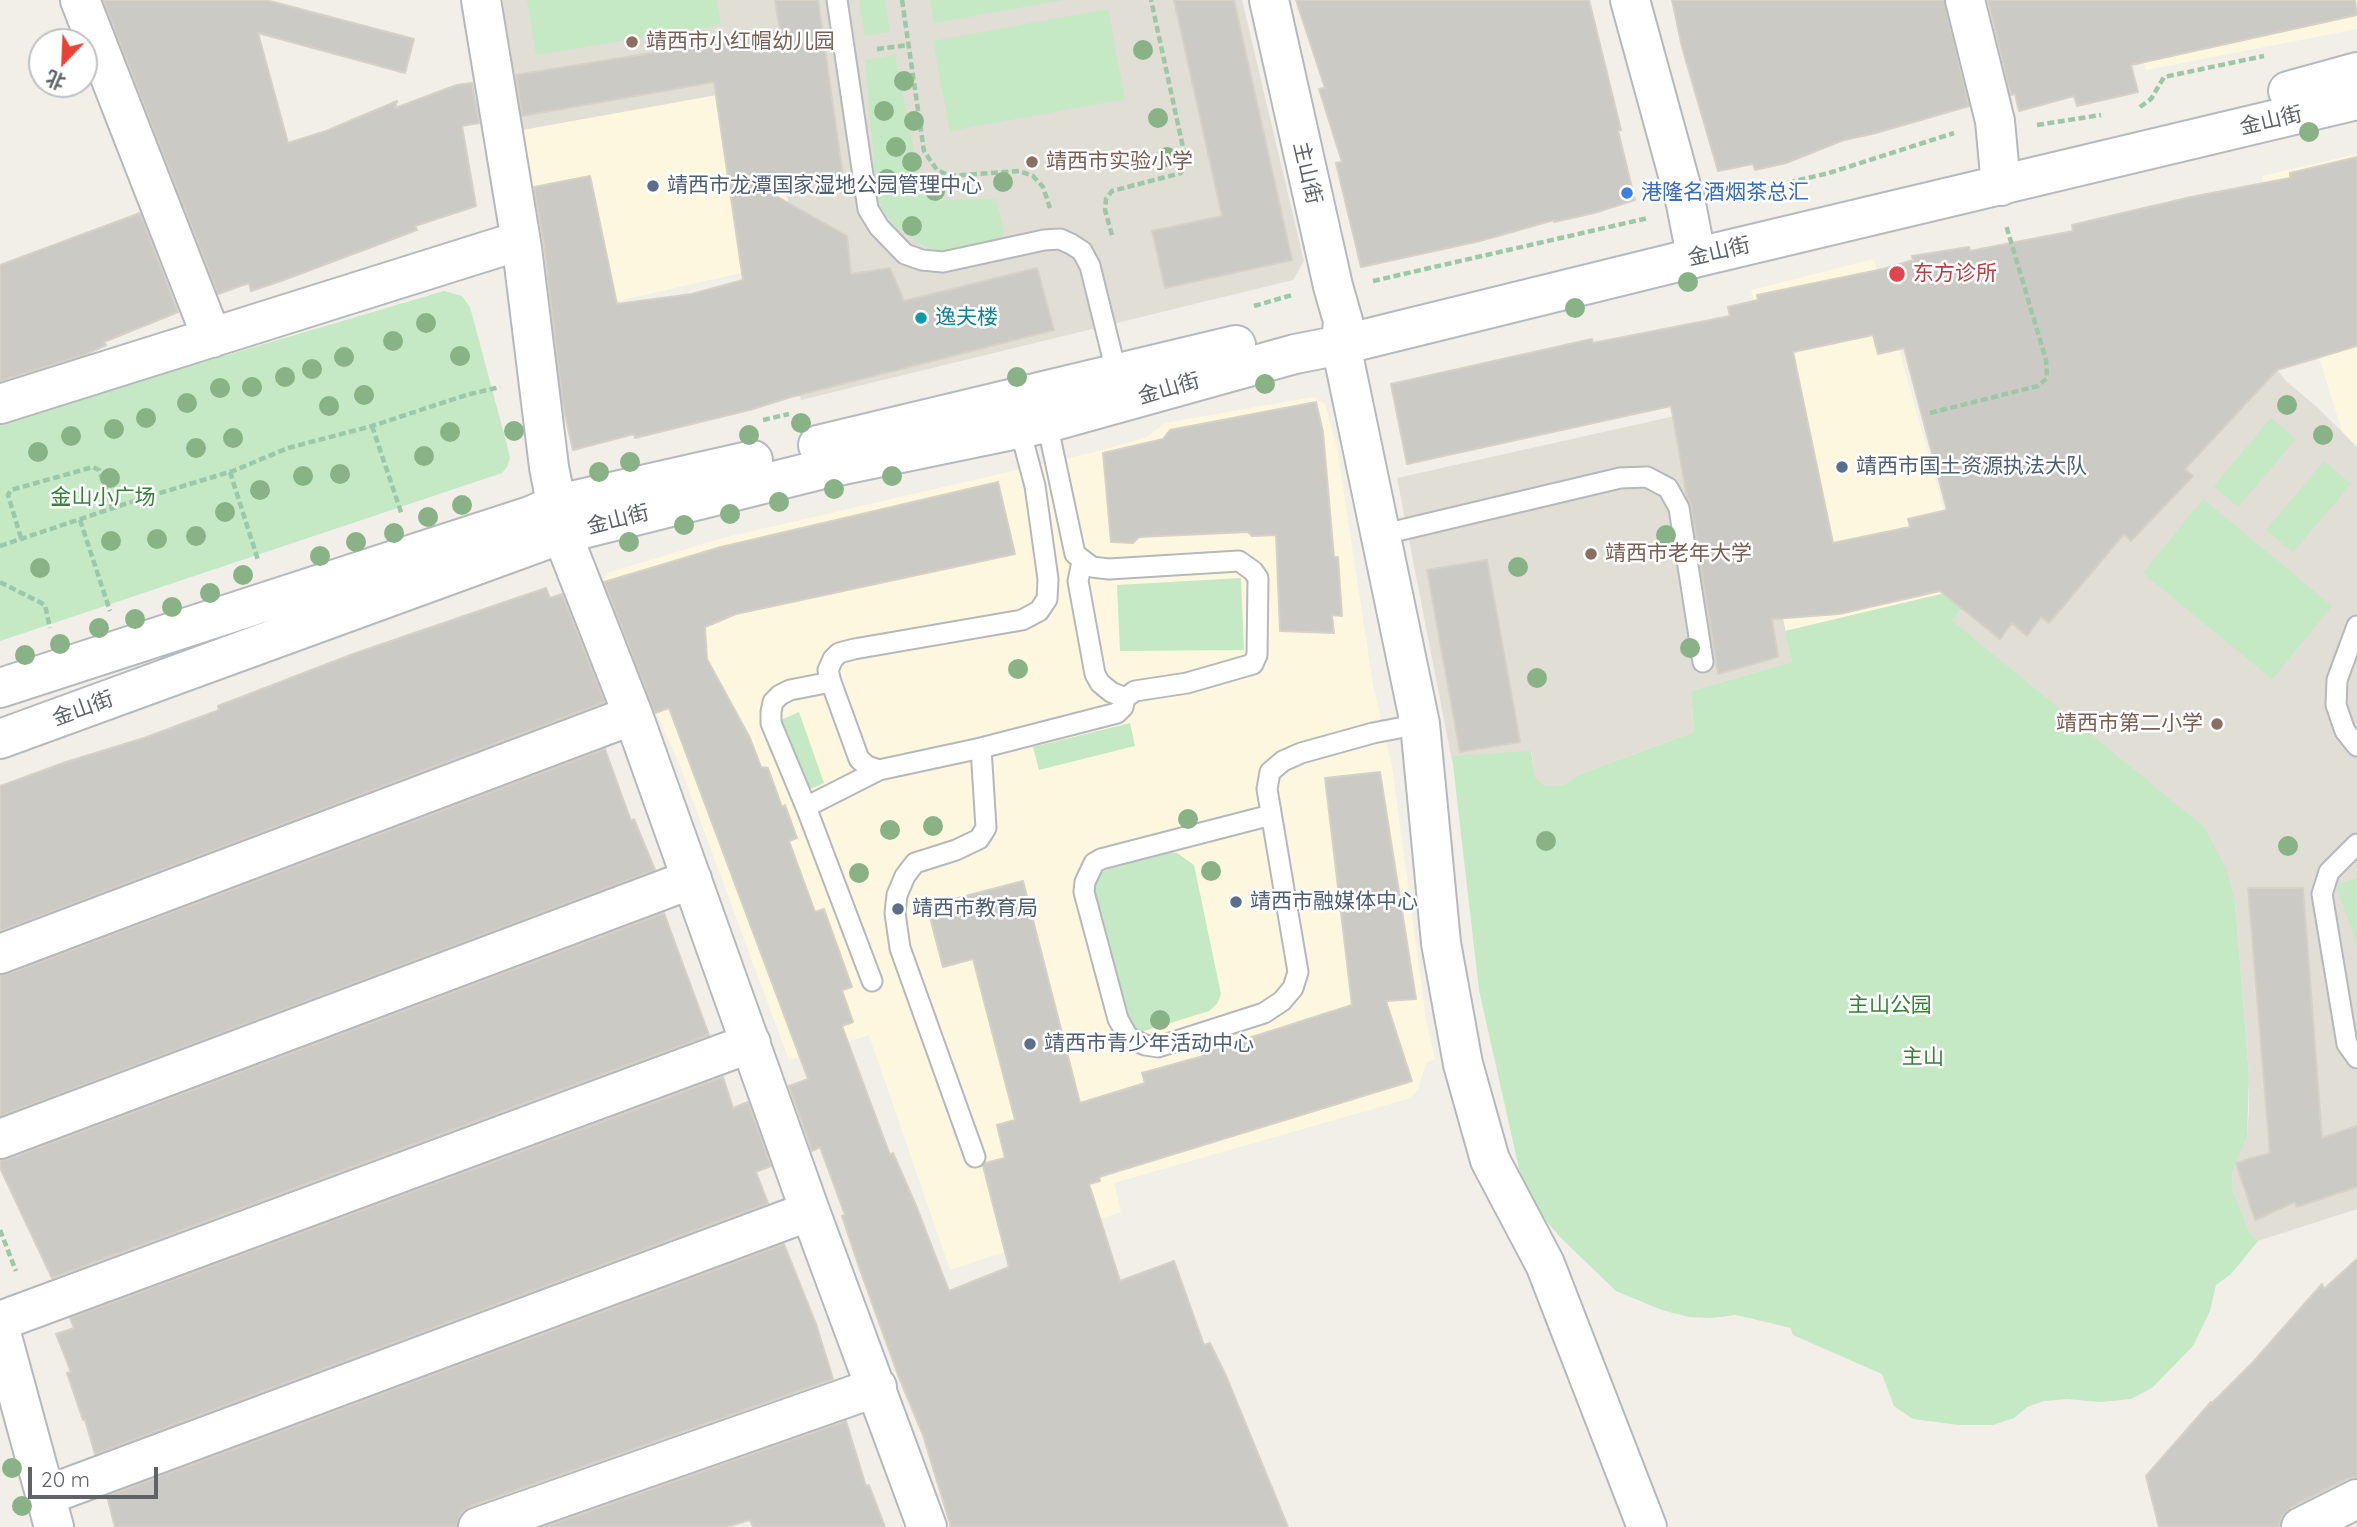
<!DOCTYPE html>
<meta charset="utf-8">
<style>
body{margin:0}
#map{position:relative;width:2357px;height:1527px;overflow:hidden;background:#f1efe8;font-family:Quicksand,"Noto Sans SC",sans-serif}
canvas{display:block}
.north{position:absolute;left:28px;top:28px;width:70px;height:70px;box-sizing:border-box;background:#fff;border:2px solid #bfc1c3;border-radius:50%;rotate:203deg;font-size:19px;font-weight:700;line-height:28px;text-align:center;color:#5f6368}
.north::after{content:'';display:block;margin:auto;width:24px;height:32px;background:#ea4335;clip-path:polygon(50% 0,100% 100%,50% 72%,0 100%)}
.scale{position:absolute;left:28px;top:1467px;width:130px;height:32px;box-sizing:border-box;border:4px solid #5f6368;border-top:0;padding-left:9px;font-size:21px;line-height:24px;white-space:nowrap;color:#5f6368;-webkit-text-stroke:5px #fff;paint-order:stroke}
</style>
<div id="map">
<canvas width="2357" height="1527"></canvas>
<div class="north">北</div>
<div class="scale">20 m</div>
</div>
<script>
const g = document.querySelector('canvas').getContext('2d');
g.lineJoin = 'round';
function fill(path, color) {
  g.fillStyle = color;
  g.fill(path, 'evenodd');
}
function shape(rows) {
  const path = new Path2D();
  for (const r of rows) {
    path.moveTo(r[0], r[1]);
    for (let i = 2; i < r.length; i += 2) path.lineTo(r[i], r[i + 1]);
  }
  return path;
}
function stroke(path, color, width, dash) {
  g.strokeStyle = color;
  g.lineWidth = width;
  g.lineCap = dash ? 'butt' : 'round';
  g.setLineDash(dash || []);
  g.stroke(path);
}
function drawText(font, color, halo, rows, align = 'center') {
  g.font = font + ' Quicksand,"Noto Sans SC",sans-serif';
  g.lineWidth = 5;
  g.setLineDash([]);
  g.textBaseline = 'middle';
  g.strokeStyle = halo;
  g.fillStyle = color;
  for (const [text, x, y, turn = 0] of rows) {
    g.save();
    g.translate(x, y);
    g.rotate((+turn || 0) * Math.PI / 180);
    g.textAlign = isNaN(turn) ? turn : align;
    if (halo) g.strokeText(text, 0, 0);
    g.fillText(text, 0, 0);
    g.restore();
  }
}
fill(shape([
 [2128,0,2357,0,2357,29,2146,70],
 [773,84,793,240,767,267,539,319,511,132],
 [2357,154,2357,447,2342,431,2262,176],
 [1874,259,1944,511,1962,589,1785,631,1738,402,1774,393,1751,290],
 [1314,397,1325,404,1337,448,1373,685,1392,767,1426,1020,1435,1059,1426,1063,1418,1089,1411,1098,1114,1183,1121,1212,950,1270,869,1035,789,1060,680,766,603,589,603,579,607,573,723,538,1099,451,1147,437,1165,423]
]), '#fef7e0');
fill(shape([
 [490,0,1242,0,1304,261,1293,280,801,400,762,248,793,240,773,85,511,132],
 [2264,353,2286,381,2317,407,2357,447,2357,1209,2258,1241,2249,1232,2233,1190,2232,1173,2247,1136,2249,1110,2249,1076,2235,901,1952,621,1975,593],
 [1738,402,1792,662,1691,691,1694,732,1578,775,1563,785,1546,786,1534,778,1532,752,1452,761,1397,478]
]), '#e1ded6');
fill(shape([
 [527,0,717,0,721,25,536,55],
 [859,0,885,0,890,32,865,36],
 [930,0,1063,0,934,23],
 [1108,9,1125,99,950,131,933,41],
 [895,55,920,179,924,187,931,196,940,200,996,199,1004,232,1001,239,939,252,918,243,896,227,884,212,878,200,876,186,865,60],
 [444,291,462,296,470,307,507,445,510,458,507,467,502,473,0,641,0,422],
 [2271,418,2296,439,2238,507,2214,486],
 [2324,461,2351,484,2293,552,2266,530],
 [2203,499,2332,606,2272,679,2143,573],
 [1241,578,1244,650,1120,651,1117,585],
 [1962,589,1975,593,1952,621,2204,827,2227,871,2235,901,2249,1076,2247,1136,2232,1173,2233,1190,2249,1232,2258,1241,2231,1274,2216,1285,2210,1311,2193,1346,2152,1388,2131,1399,2101,1402,2067,1399,2044,1401,2027,1407,2014,1418,1993,1425,1959,1425,1913,1419,1894,1406,1882,1374,1793,1335,1791,1328,1736,1315,1711,1318,1689,1317,1662,1310,1616,1291,1562,1239,1540,1214,1522,1182,1479,990,1452,756,1531,751,1535,778,1546,786,1563,785,1578,775,1694,732,1691,691,1792,662,1785,631],
 [799,712,824,783,808,790,781,720],
 [1130,723,1135,746,1039,770,1033,747],
 [1168,852,1177,853,1194,865,1221,994,1217,1004,1209,1011,1141,1032,1130,1026,1091,895,1093,881,1099,872],
 [2357,878,2357,945,2336,885]
]), '#c5e8c5');
const building = shape([
 [103,0,266,0,414,39,405,73,258,33,288,143,326,131,397,101,395,108,457,85,472,83,479,123,462,126,476,206,415,226,417,230,281,281,251,291,249,283,218,294,103,0],
 [775,0,818,0,843,176,764,189,847,236,851,274,890,268,904,301,1037,268,1054,330,791,397,753,409,635,438,634,434,573,450,563,406,544,245,534,187,590,176,617,304,692,294,743,280,714,82,522,116,516,75,780,32,775,0],
 [1174,0,1234,0,1292,260,1165,288,1152,231,1222,216,1174,0],
 [1296,0,1589,0,1621,130,1618,131,1635,200,1594,213,1554,222,1554,220,1480,241,1361,267,1336,163,1342,162,1319,89,1325,88,1296,0],
 [1672,0,1944,0,1969,106,1876,133,1844,140,1786,163,1755,170,1753,164,1718,171,1682,47,1672,0],
 [1988,0,2355,0,2357,15,2131,65,2138,92,2077,106,2074,96,2019,111,2015,94,2011,95,1988,0],
 [2357,157,2357,346,2277,370,2185,469,2193,476,2131,541,2124,534,2049,623,2041,617,2027,636,2012,623,2000,639,1940,591,1839,614,1772,619,1778,657,1718,674,1691,506,1687,497,1671,406,1407,464,1391,384,1592,339,1593,343,1730,316,1728,307,1758,300,1757,295,1883,269,1913,260,1912,256,1969,247,1970,251,2073,231,2072,225,2191,197,2290,178,2290,173,2357,157],
 [1873,335,1878,354,1904,348,1947,510,1908,519,1910,527,1833,543,1793,352,1873,335],
 [140,213,178,312,104,342,106,345,84,355,0,381,0,265,140,213],
 [1316,402,1323,432,1334,557,1338,557,1342,616,1332,615,1334,633,1280,631,1276,535,1252,536,1248,532,1139,537,1133,543,1111,542,1103,453,1163,439,1170,430,1316,402],
 [998,482,1015,554,736,614,705,627,707,659,750,738,761,767,768,768,782,807,785,805,797,838,789,841,815,912,824,909,852,987,842,990,853,1022,842,1026,890,1155,893,1153,917,1208,949,1291,1009,1267,983,1166,985,1163,1005,1158,997,1125,1015,1120,973,959,943,967,927,906,1023,881,1080,1103,1145,1083,1142,1073,1203,1056,1202,1053,1352,1005,1325,778,1380,772,1416,999,1386,1001,1412,1081,1099,1177,1100,1181,1089,1184,1120,1281,1174,1261,1204,1345,1210,1343,1226,1376,1288,1527,951,1527,923,1435,898,1375,859,1267,842,1216,845,1215,820,1147,812,1151,789,1086,808,1079,669,708,655,713,604,582,721,547,998,482],
 [1487,560,1520,742,1460,752,1427,570,1487,560],
 [546,588,550,598,562,594,605,702,0,931,0,786,66,762,144,738,219,710,218,706,353,654,546,588],
 [605,749,631,821,634,819,655,870,0,1116,0,975,8,974,605,749],
 [2248,888,2303,888,2322,1138,2357,1126,2357,1187,2297,1207,2295,1202,2255,1220,2236,1163,2270,1153,2248,888],
 [664,913,709,1035,52,1278,0,1168,0,1160,8,1159,664,913],
 [723,1077,733,1108,748,1102,771,1166,756,1172,768,1203,95,1454,85,1420,83,1420,67,1373,71,1372,56,1334,74,1328,70,1318,723,1077],
 [784,1244,816,1324,833,1379,471,1506,461,1513,457,1527,115,1527,107,1496,784,1244],
 [2357,1259,2357,1477,2347,1479,2291,1507,2282,1516,2279,1527,2159,1527,2146,1476,2211,1402,2211,1404,2254,1361,2322,1284,2324,1289,2357,1259],
 [846,1421,866,1486,869,1485,885,1527,753,1527,750,1520,726,1527,544,1527,846,1421]
]);
fill(building, '#cccac5');
stroke(building, '#d6d1c6', 2);
const service = shape([
 [837,0,868,209,879,227,905,254,922,260,943,262,1044,240,1060,239,1071,244,1082,251,1090,266,1118,379],
 [1018,422,1035,486,1048,579,1047,599,1039,611,1022,620,854,649,839,653,833,659,828,670,831,682,859,759,867,766,879,770,981,748,1117,713,1123,707,1125,698,1135,691,1187,683,1253,664,1257,655,1258,578,1253,571,1239,561,1109,569,1092,567,1075,554,1046,418],
 [1380,535,1620,478,1647,477,1668,488,1679,508,1703,662],
 [1082,562,1078,581,1095,674,1100,683,1111,692,1125,698],
 [2357,626,2337,680,2336,705,2345,731,2357,746],
 [831,682,790,690,780,695,773,702,771,712,771,723,806,807,872,981],
 [806,807,879,770],
 [1271,815,1101,859,1094,863,1085,882,1084,892,1118,1019,1128,1037,1145,1045,1158,1047,1264,1013,1282,1001,1293,988,1298,972,1267,789,1270,772,1283,761,1301,753,1373,733,1420,724],
 [2357,844,2329,872,2322,894,2347,1044,2357,1058],
 [975,1157,900,948,895,913,897,895,905,876,915,863,956,850,979,839,986,828,981,748]
]);
const minor = shape([
 [80,0,212,338],
 [481,0,522,248,549,467,562,534,633,715,810,1211,927,1527],
 [1269,0,1333,286,1343,321,1341,345,1420,724,1441,943,1463,1064,1490,1160,1545,1264,1647,1527],
 [1630,0,1686,204,1693,240,1694,258],
 [1965,0,1995,121,2001,186],
 [0,404,503,246,522,248],
 [0,954,633,715],
 [0,1139,692,879],
 [0,1321,751,1043],
 [0,1329,54,1527],
 [45,1496,810,1211],
 [478,1527,877,1387],
 [2301,1527,2357,1499]
]);
const secondary = shape([
 [2288,91,2357,72],
 [818,445,1236,345],
 [0,688,530,516,558,504,753,460],
 [0,739,562,534,819,470,1047,423,1295,354,1341,345,1694,258,2357,100]
]);
stroke(service, '#b5b8bc', 23);
stroke(minor, '#b5b8bc', 42);
stroke(secondary, '#b6babf', 42);
stroke(shape([
 [902,0,924,151,930,160,937,170,950,176,1019,171,1033,176,1043,187,1050,208],
 [877,49,908,45],
 [2140,107,2151,99,2164,77,2264,56],
 [2037,125,2101,115],
 [1727,197,1829,173,1954,133],
 [1112,235,1105,210,1106,199,1112,191,1181,173,1186,161,1151,0],
 [1373,281,1648,218],
 [1254,306,1292,295],
 [1930,413,2038,386,2047,378,2046,360,2006,225],
 [763,420,789,414],
 [372,426,402,515],
 [230,472,258,560],
 [80,520,110,611],
 [21,538,8,495,11,490,93,467,99,470,112,508],
 [0,546,143,498,233,471,288,448,372,426,466,395,500,387],
 [0,582,45,605,50,628],
 [0,1230,16,1271]
]), '#9cc7a9', 4.5, [7, 3.5]);
stroke(service, '#fff', 19);
stroke(minor, '#fff', 38);
stroke(secondary, '#fff', 38);
g.fillStyle = '#89b387';
for (const [x, y] of [
 [1143,50],
 [904,81],
 [884,111],
 [1158,118],
 [914,121],
 [2309,132],
 [896,147],
 [1167,157],
 [912,162],
 [887,179],
 [1003,182],
 [935,191],
 [912,226],
 [1688,282],
 [1575,308],
 [426,323],
 [393,341],
 [460,356],
 [344,357],
 [312,369],
 [285,377],
 [1017,377],
 [1265,384],
 [252,387],
 [220,388],
 [364,395],
 [187,403],
 [2287,405],
 [329,406],
 [146,418],
 [801,423],
 [114,429],
 [514,431],
 [450,432],
 [749,435],
 [2323,435],
 [71,436],
 [233,438],
 [196,448],
 [38,452],
 [424,456],
 [630,462],
 [599,472],
 [340,474],
 [303,476],
 [892,476],
 [110,478],
 [834,489],
 [260,490],
 [779,502],
 [462,505],
 [225,512],
 [730,514],
 [428,517],
 [684,525],
 [394,533],
 [1666,535],
 [196,536],
 [157,539],
 [111,541],
 [356,542],
 [629,542],
 [320,556],
 [1518,567],
 [40,568],
 [243,575],
 [210,593],
 [172,607],
 [135,619],
 [99,628],
 [60,644],
 [1690,648],
 [25,655],
 [1018,669],
 [1537,678],
 [1188,819],
 [933,826],
 [890,830],
 [1546,841],
 [2288,846],
 [1211,871],
 [859,873],
 [1160,1020],
 [12,1468],
 [22,1506]
]) {
  g.beginPath();
  g.arc(x, y, 10, 0, 2 * Math.PI);
  g.fill();
}
for (const [x, y, r, color] of [
 [632,42,7,"#8d6e63"],
 [1032,162,7,"#8d6e63"],
 [653,186,7,"#5c6f8a"],
 [1627,193,7,"#3f7fe0"],
 [1897,274,9,"#e0444e"],
 [921,318,7,"#0f9aa8"],
 [1842,467,7,"#5c6f8a"],
 [1591,554,7,"#8d6e63"],
 [2217,724,7,"#8d6e63"],
 [1236,902,7,"#5c6f8a"],
 [898,909,7,"#5c6f8a"],
 [1030,1044,7,"#5c6f8a"]
]) {
  const dot = new Path2D();
  dot.arc(x, y, r, 0, 2 * Math.PI);
  g.fillStyle = color;
  g.fill(dot);
  stroke(dot, '#fff', 2.5);
}
drawText('21px', '#785e54', '#fff', [
 ["靖西市小红帽幼儿园",646,42],
 ["靖西市实验小学",1046,162],
 ["靖西市老年大学",1605,554],
 ["靖西市第二小学",2203,724,"right"]
], 'left');
drawText('21px', '#5f6368', '#fff', [
 ["金山街",2271,121,-13],
 ["主山街",1307,173,77],
 ["金山街",1719,252,-13],
 ["金山街",1169,389,-16],
 ["金山街",618,520,-14],
 ["金山街",83,709,-20]
]);
drawText('21px', '#4e5e75', '#fff', [
 ["靖西市龙潭国家湿地公园管理中心",667,186],
 ["靖西市国土资源执法大队",1856,467],
 ["靖西市融媒体中心",1250,902],
 ["靖西市教育局",912,909],
 ["靖西市青少年活动中心",1044,1044]
], 'left');
drawText('21px', '#366cbe', '#fff', [
 ["港隆名酒烟茶总汇",1641,193]
], 'left');
drawText('21px', '#be3a42', '#fff', [
 ["东方诊所",1913,274]
], 'left');
drawText('21px', '#0d838f', '#fff', [
 ["逸夫楼",935,318]
], 'left');
drawText('21px', '#348238', '#fff', [
 ["金山小广场",103,498],
 ["主山公园",1890,1006],
 ["主山",1923,1058]
]);
</script>
